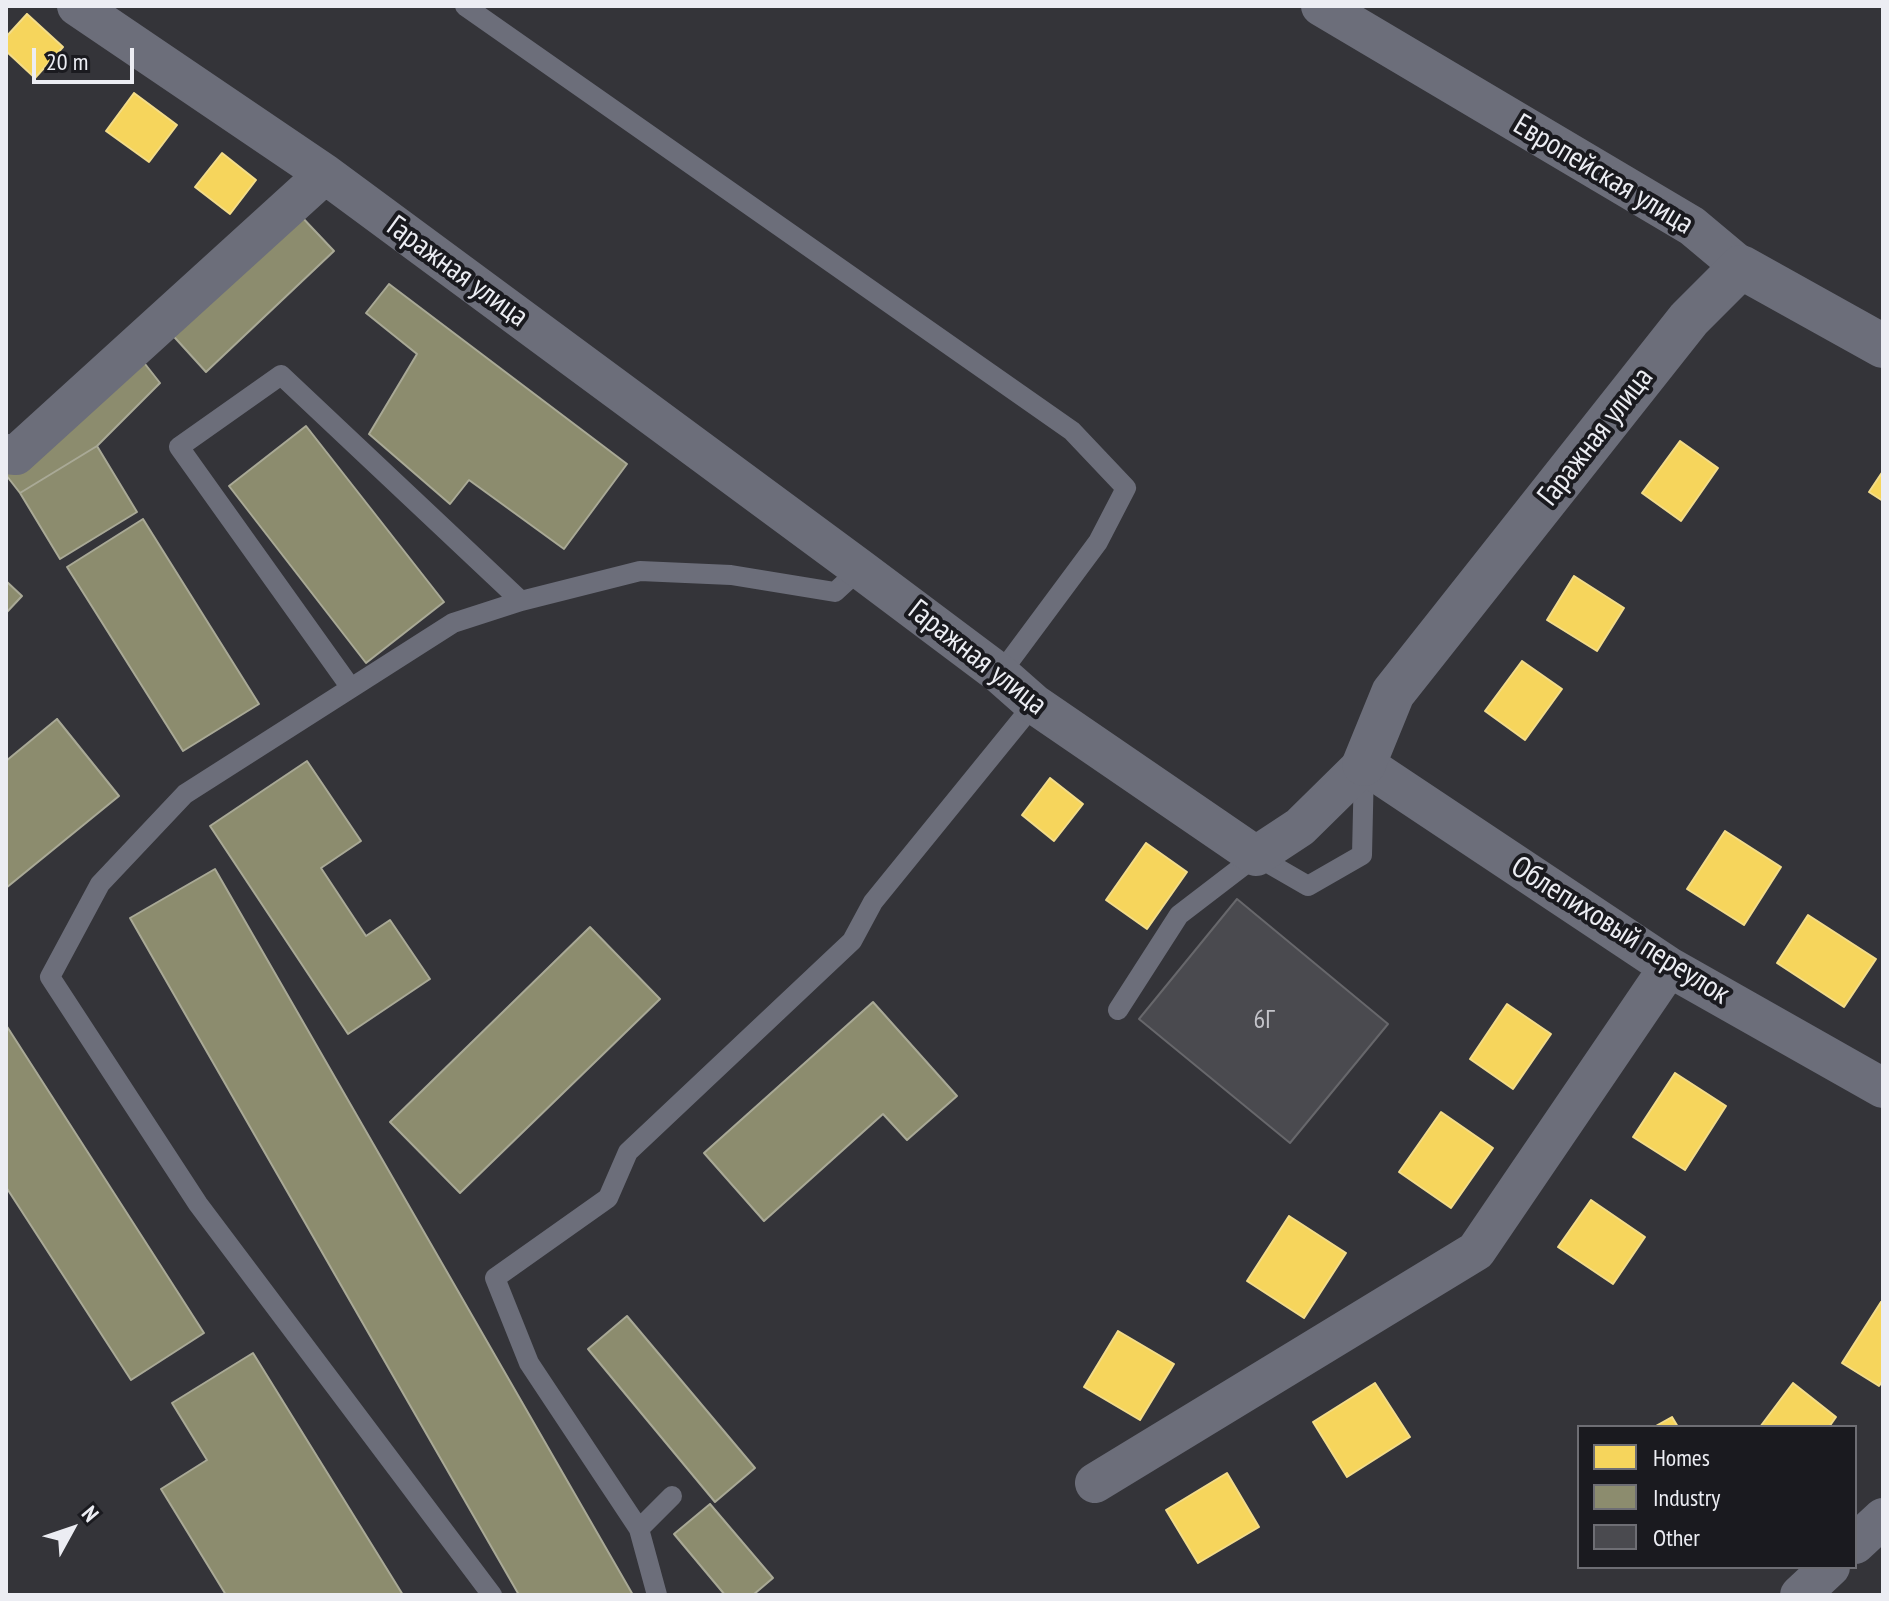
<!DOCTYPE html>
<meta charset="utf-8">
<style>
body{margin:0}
#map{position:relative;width:1889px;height:1601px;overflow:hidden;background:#343439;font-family:"PT Sans Narrow",sans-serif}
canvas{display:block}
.frame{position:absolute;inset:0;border:8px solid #ecedf3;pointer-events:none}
.legend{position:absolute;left:1577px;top:1425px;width:280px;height:144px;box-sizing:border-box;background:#1a1a1f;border:2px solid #6e6e74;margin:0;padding:10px 14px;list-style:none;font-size:24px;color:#ecedf3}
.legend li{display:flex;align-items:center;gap:16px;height:40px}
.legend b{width:40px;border:2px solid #6e6e74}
.north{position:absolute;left:32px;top:1489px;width:80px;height:80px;-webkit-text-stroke:6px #1a1a1f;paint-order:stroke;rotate:50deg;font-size:22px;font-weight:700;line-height:32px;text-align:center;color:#ecedf3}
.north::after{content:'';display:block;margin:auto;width:28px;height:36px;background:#ecedf3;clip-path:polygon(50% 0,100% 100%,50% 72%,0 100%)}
.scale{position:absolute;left:32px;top:48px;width:102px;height:36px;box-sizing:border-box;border:4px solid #ecedf3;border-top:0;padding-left:10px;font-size:24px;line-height:28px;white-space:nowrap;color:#ecedf3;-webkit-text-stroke:6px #1a1a1f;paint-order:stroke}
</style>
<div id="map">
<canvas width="1889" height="1601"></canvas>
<div class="frame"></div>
<ul class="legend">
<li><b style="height:22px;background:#f6d55c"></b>Homes</li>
<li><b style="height:22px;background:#8c8c6e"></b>Industry</li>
<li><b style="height:22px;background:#4a4a4f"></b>Other</li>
</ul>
<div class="north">N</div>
<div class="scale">20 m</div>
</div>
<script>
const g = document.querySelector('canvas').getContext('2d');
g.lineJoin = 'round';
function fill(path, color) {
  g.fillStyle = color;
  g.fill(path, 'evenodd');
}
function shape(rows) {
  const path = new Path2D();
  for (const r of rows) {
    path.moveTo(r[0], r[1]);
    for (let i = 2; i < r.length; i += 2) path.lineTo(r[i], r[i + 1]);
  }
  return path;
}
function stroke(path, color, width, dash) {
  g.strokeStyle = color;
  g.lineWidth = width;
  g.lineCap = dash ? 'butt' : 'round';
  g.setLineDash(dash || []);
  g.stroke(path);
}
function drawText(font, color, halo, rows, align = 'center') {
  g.font = font + ' "PT Sans Narrow",sans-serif';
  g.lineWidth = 8;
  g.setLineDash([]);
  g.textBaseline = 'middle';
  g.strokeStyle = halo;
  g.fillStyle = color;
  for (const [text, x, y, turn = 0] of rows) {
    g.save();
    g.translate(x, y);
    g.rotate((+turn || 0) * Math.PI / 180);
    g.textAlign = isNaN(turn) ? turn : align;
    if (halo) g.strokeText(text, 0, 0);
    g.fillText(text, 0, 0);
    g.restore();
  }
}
const homes = shape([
 [27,14,63,47,35,78,6,51,6,37,27,14],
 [134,93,177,125,149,162,106,131,134,93],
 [222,153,256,180,230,214,195,187,222,153],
 [1680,441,1718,468,1681,521,1642,493,1680,441],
 [1883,471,1883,501,1869,492,1883,471],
 [1574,576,1624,608,1597,651,1547,620,1574,576],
 [1522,661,1562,689,1525,740,1485,711,1522,661],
 [1050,778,1083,804,1054,841,1022,815,1050,778],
 [1725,831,1781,867,1744,925,1687,889,1725,831],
 [1146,843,1187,872,1147,929,1106,900,1146,843],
 [1808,915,1876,959,1844,1007,1777,963,1808,915],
 [1507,1004,1551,1034,1513,1089,1470,1059,1507,1004],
 [1675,1073,1726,1106,1685,1170,1633,1137,1675,1073],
 [1441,1112,1493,1148,1451,1208,1399,1172,1441,1112],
 [1591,1200,1645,1237,1613,1284,1558,1247,1591,1200],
 [1289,1216,1346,1253,1304,1318,1247,1281,1289,1216],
 [1881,1302,1883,1304,1883,1380,1879,1386,1842,1363,1881,1302],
 [1118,1331,1174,1364,1140,1420,1084,1387,1118,1331],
 [1375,1383,1410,1437,1347,1477,1313,1422,1375,1383],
 [1793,1383,1836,1417,1829,1427,1760,1427,1793,1383],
 [1672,1417,1678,1427,1654,1427,1672,1417],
 [1227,1473,1259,1527,1198,1563,1166,1510,1227,1473]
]);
fill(homes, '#f6d55c');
stroke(homes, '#f3dc89', 2);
const industry = shape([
 [299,214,334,251,206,372,167,329,299,214],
 [389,284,627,464,564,549,469,480,450,504,369,434,417,354,366,313,389,284],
 [138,355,160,383,97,446,20,493,6,475,6,470,138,355],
 [306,426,444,602,366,663,229,486,306,426],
 [97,446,137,512,60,559,20,493,97,446],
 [143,519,259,704,183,751,67,567,143,519],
 [6,581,22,596,6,613,6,581],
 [57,719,119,796,6,888,6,761,57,719],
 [307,761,361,841,321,868,366,936,390,920,430,979,348,1034,210,826,307,761],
 [215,869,633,1595,519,1595,130,918,215,869],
 [590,927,660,999,460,1193,390,1122,590,927],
 [873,1002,957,1096,907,1140,883,1114,764,1221,704,1153,873,1002],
 [6,1025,204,1333,131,1380,6,1187,6,1025],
 [627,1316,755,1468,715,1502,588,1349,627,1316],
 [253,1353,403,1595,226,1595,161,1489,207,1460,172,1403,253,1353],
 [710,1504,773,1578,753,1595,725,1595,674,1534,710,1504]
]);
fill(industry, '#8c8c6e');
stroke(industry, '#a9a996', 2);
const building = shape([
 [1237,899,1388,1024,1290,1143,1139,1019,1237,899]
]);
fill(building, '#4a4a4f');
stroke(building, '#67676b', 2);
stroke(shape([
 [465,6,1072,431,1126,488,1098,542,1000,674],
 [351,688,179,447,281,375,521,601],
 [1118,1010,1179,915,1256,856,1308,886,1362,855,1364,766],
 [672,1496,639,1529,529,1363,495,1278,608,1198,628,1152,852,941,873,902,1034,704],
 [639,1529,657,1595],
 [492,1595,198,1204,50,977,100,884,185,794,453,623,521,601,640,571,731,575,835,592,860,569]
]), '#6c6e7a', 20);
stroke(shape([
 [77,6,325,174,860,569,1000,674,1034,704,1256,856,1300,827,1364,764,1669,967,1883,1088],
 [1321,6,1692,226,1741,267],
 [6,454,16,455,325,174],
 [1095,1483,1476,1251,1669,967],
 [1855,1544,1883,1518],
 [1800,1595,1830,1567]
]), '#6c6e7a', 40);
stroke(shape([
 [1364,764,1393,693,1689,319,1741,267,1883,346]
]), '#6c6e7a', 44);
drawText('26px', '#c4c4ca', null, [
 ["6Г",1264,1021]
]);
drawText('30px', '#ecedf3', '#1a1a1f', [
 ["Европейская улица",1603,175,31],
 ["Гаражная улица",457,272,36],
 ["Гаражная улица",1596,437,-52],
 ["Гаражная улица",977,658,38],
 ["Облепиховый переулок",1620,931,32]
]);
</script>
